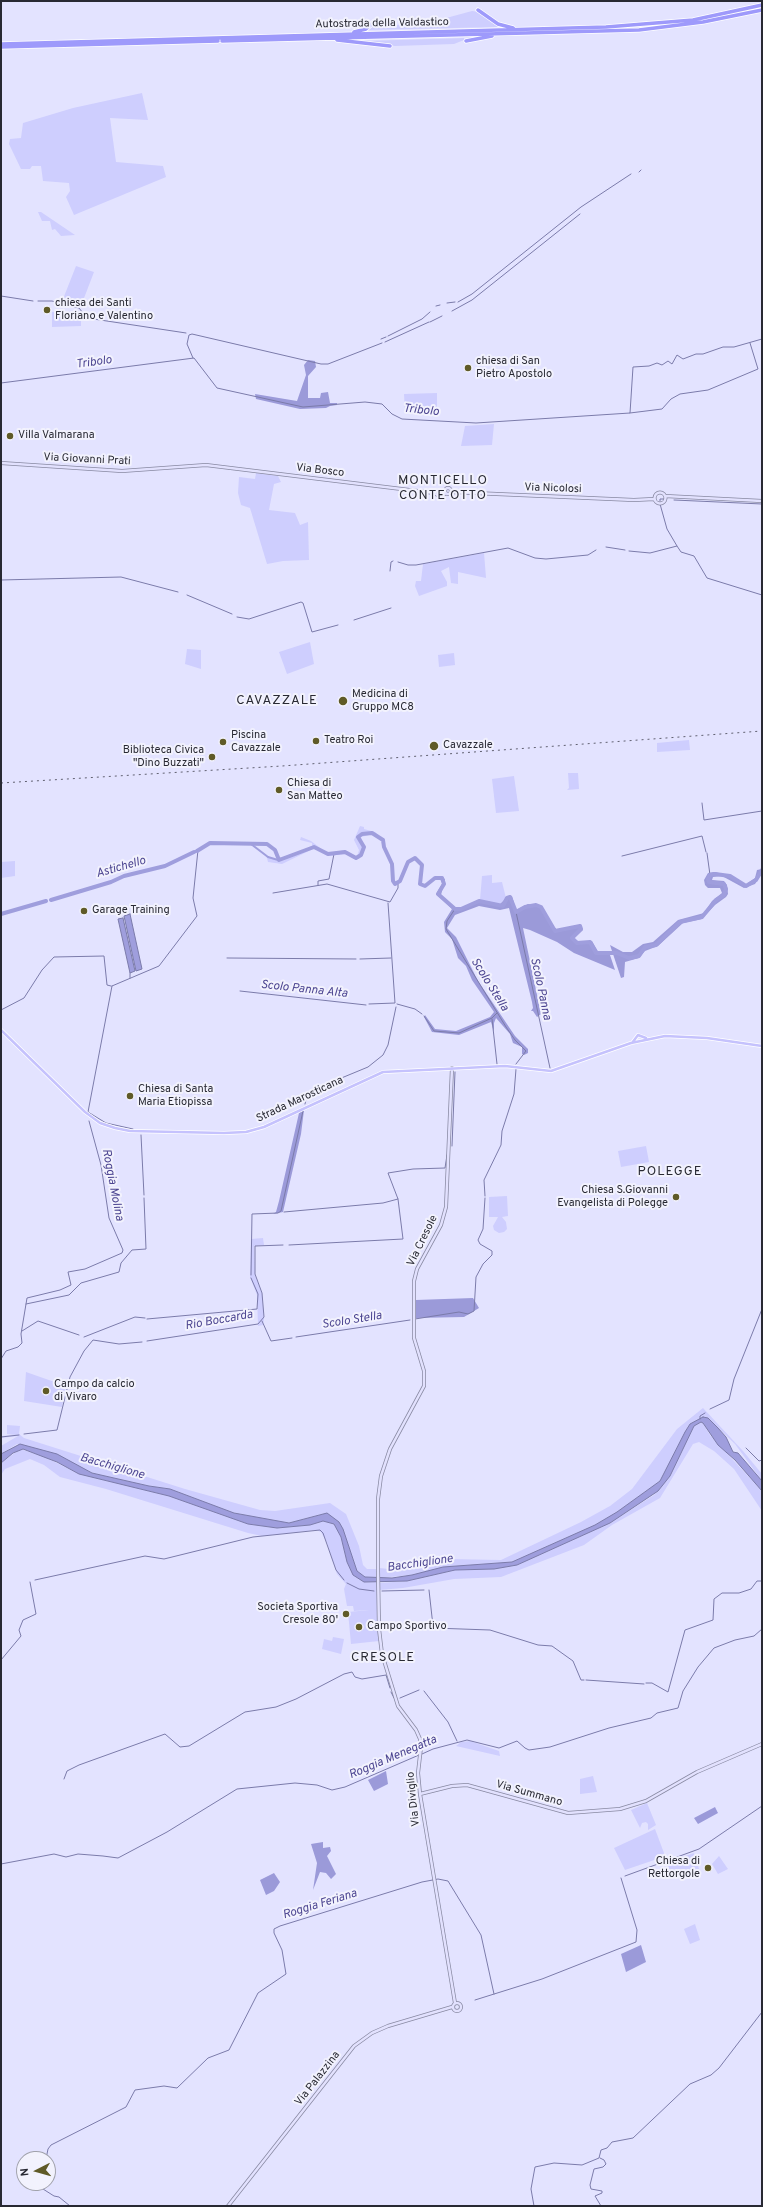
<!DOCTYPE html>
<style>
body{margin:0}
#map{position:relative;width:763px;height:2207px;overflow:hidden;background:#e3e3ff;font-family:Overpass,sans-serif}
canvas{display:block}
.frame{position:absolute;inset:0;border:2px solid #282933;pointer-events:none}
.north{position:absolute;left:16px;top:2151px;width:40px;height:40px;box-sizing:border-box;background:#f2f2fd;border:1px solid #a1a2ac;border-radius:50%;rotate:264deg;font-size:11px;font-weight:700;line-height:16px;text-align:center;color:#282933}
.north::after{content:'';display:block;margin:auto;width:14px;height:18px;background:#5f5a27;clip-path:polygon(50% 0,100% 100%,50% 72%,0 100%)}
</style>
<div id="map">
<canvas width="763" height="2207"></canvas>
<div class="frame"></div>
<div class="north">N</div>
</div>
<script>
const g = document.querySelector('canvas').getContext('2d');
g.lineJoin = 'round';
function fill(path, color) {
  g.fillStyle = color;
  g.fill(path, 'evenodd');
}
function shape(rows) {
  const path = new Path2D();
  for (const r of rows) {
    if (r.length === 3) {
      path.moveTo(r[0] + r[2], r[1]);
      path.arc(r[0], r[1], r[2], 0, 2 * Math.PI);
      continue;
    }
    path.moveTo(r[0], r[1]);
    for (let i = 2; i < r.length; i += 2) path.lineTo(r[i], r[i + 1]);
  }
  return path;
}
function stroke(path, color, width, dash) {
  g.strokeStyle = color;
  g.lineWidth = width;
  g.lineCap = dash ? 'butt' : 'round';
  g.setLineDash(dash || []);
  g.stroke(path);
}
function drawText(font, color, halo, rows, align = 'center') {
  g.font = font + ' Overpass,sans-serif';
  g.lineWidth = 4;
  g.setLineDash([]);
  g.textBaseline = 'middle';
  g.strokeStyle = halo;
  g.fillStyle = color;
  for (const [text, x, y, turn = 0] of rows) {
    g.save();
    g.translate(x, y);
    g.rotate((+turn || 0) * Math.PI / 180);
    g.textAlign = isNaN(turn) ? turn : align;
    if (halo) g.strokeText(text, 0, 0);
    g.fillText(text, 0, 0);
    g.restore();
  }
}
fill(shape([
 [472,11,479,12,498,27,367,30,378,22,393,25,424,24],
 [464,38,464,40,454,44,395,46,363,41],
 [142,93,148,120,110,118,116,162,163,166,166,177,74,215,66,197,70,191,69,183,43,181,41,166,32,166,30,169,21,169,9,144,10,139,21,138,23,123,73,108],
 [38,212,41,212,75,235,61,236,55,229,52,230,50,221,42,221],
 [76,266,94,272,81,306,63,299],
 [81,311,81,326,52,327,52,312],
 [437,393,437,413,405,413,404,394],
 [494,424,492,445,461,446,465,426],
 [256,473,278,476,281,482,274,484,269,510,295,513,300,525,308,522,309,560,283,561,267,564,250,508,241,505,238,493,239,477,255,479],
 [484,553,486,578,458,572,458,584,451,583,449,567,441,571,447,582,447,586,419,596,415,586,416,581,421,581,423,564],
 [310,642,314,664,287,674,279,652],
 [187,649,201,650,201,669,185,664],
 [454,653,455,665,439,667,438,655],
 [689,740,690,750,657,752,657,743],
 [568,773,578,773,579,789,567,790,569,788],
 [514,776,519,811,496,813,492,779],
 [360,826,364,827,364,829,375,832,383,839,382,843,381,838,373,834,361,837,365,849,359,859,352,858,347,854,327,856,315,848,282,864,268,862,267,858,266,856,278,860,278,858,285,858,312,846,312,843,300,840,301,837,311,841,327,853,345,850,357,857,359,850,354,840],
 [15,861,15,876,1,878,1,862],
 [492,875,492,883,502,882,506,898,499,905,480,900,482,876],
 [646,1146,649,1162,621,1167,618,1151],
 [507,1196,508,1216,502,1217,506,1222,507,1229,504,1232,499,1233,494,1230,493,1226,498,1217,489,1217,489,1197],
 [263,1238,264,1245,254,1246,255,1275,262,1294,264,1319,263,1325,258,1326,257,1295,250,1277,251,1239],
 [26,1372,66,1386,62,1407,24,1401],
 [703,1408,743,1451,762,1474,762,1481,735,1444,708,1418,690,1424,660,1481,617,1512,595,1525,512,1562,458,1566,412,1575,379,1578,379,1568,399,1570,448,1559,501,1560,581,1522,610,1506,632,1489,677,1429],
 [701,1422,703,1423,710,1435,762,1491,762,1511,734,1469,714,1451,699,1442,693,1444,660,1498,612,1525,584,1545,501,1577,454,1579,403,1588,379,1590,380,1583,407,1581,455,1570,494,1569,517,1565,610,1523,654,1495,670,1476,694,1426],
 [7,1425,20,1426,19,1434,24,1438,185,1489,260,1510,275,1511,330,1503,346,1514,359,1546,363,1565,367,1569,377,1569,376,1577,365,1577,357,1571,339,1522,322,1514,289,1523,273,1521,231,1512,170,1489,149,1486,92,1473,17,1444,1,1454,1,1446,18,1436,1,1438,1,1436,15,1435,7,1434],
 [20,1449,43,1456,79,1474,169,1496,248,1524,277,1528,310,1525,323,1521,334,1524,341,1537,347,1562,353,1575,364,1582,377,1582,379,1641,351,1644,348,1612,369,1610,354,1611,353,1606,347,1606,344,1589,346,1584,337,1574,327,1543,321,1532,316,1530,262,1536,248,1533,106,1489,60,1477,44,1465,30,1459,5,1469,1,1475,1,1463],
 [333,1637,344,1639,341,1654,322,1649,324,1639,332,1641],
 [470,1741,499,1751,500,1756,456,1746,461,1742],
 [593,1776,597,1792,580,1794,580,1779],
 [647,1803,656,1825,648,1830,648,1824,646,1822,642,1823,640,1828,631,1810],
 [655,1829,664,1853,663,1857,625,1870,614,1848],
 [694,1853,699,1869,672,1878,667,1862],
 [719,1856,728,1869,718,1874,712,1864],
 [695,1924,700,1940,690,1944,684,1929]
]), '#cecefe');
fill(shape([
 [308,360,315,361,316,367,308,376,308,398,320,398,321,393,328,392,330,403,337,403,337,405,330,406,326,408,300,409,256,399,255,394,297,401,306,375,304,365],
 [762,869,762,873,755,884,744,888,722,876,713,877,712,880,724,881,727,885,728,894,726,897,715,905,702,919,683,923,658,946,645,951,639,958,625,962,624,977,621,978,610,945,623,952,632,952,643,944,653,942,678,920,704,913,712,901,722,893,720,888,708,888,705,885,704,880,708,873,714,872,724,874,736,878,745,885,755,878,757,870],
 [438,876,445,879,441,895,456,908,463,908,479,900,499,905,506,898,512,896,516,910,528,904,542,907,550,925,556,930,580,925,583,930,573,939,583,943,592,941,599,953,609,952,615,970,574,953,557,942,530,930,523,928,541,1014,537,1017,533,1011,531,1011,533,1008,532,1002,509,908,500,910,479,906,455,915,447,928,456,937,478,981,515,1036,528,1049,528,1053,524,1055,522,1054,522,1047,513,1043,510,1034,496,1018,494,1023,494,1032,491,1022,459,1035,432,1032,424,1017,425,1015,435,1029,456,1031,490,1017,494,1012,472,980,466,966,458,958,452,939,445,932,444,922,452,909,436,894,443,882],
 [304,1110,301,1134,283,1212,273,1214,276,1212,279,1201,299,1113],
 [473,1298,479,1308,464,1317,415,1318,416,1300],
 [386,1771,388,1784,374,1791,368,1780],
 [715,1807,718,1813,698,1824,694,1818],
 [323,1842,323,1848,330,1847,331,1851,327,1856,336,1874,331,1879,326,1873,320,1872,313,1890,317,1863,311,1844],
 [274,1873,280,1882,274,1891,266,1895,260,1880],
 [641,1945,646,1962,626,1972,621,1954]
]), '#9b9ad9');
const water = shape([
 [130,914,142,969,136,971,124,916,130,914],
 [123,918,135,971,130,973,118,919,123,918],
 [703,1417,708,1418,718,1428,726,1437,733,1452,738,1453,762,1481,762,1491,735,1460,718,1445,703,1423,701,1422,694,1426,670,1476,658,1491,610,1523,517,1565,494,1569,455,1570,407,1581,364,1582,353,1575,347,1562,341,1537,334,1524,323,1521,310,1525,277,1528,248,1524,169,1496,79,1474,57,1462,23,1449,13,1453,1,1463,1,1454,20,1444,57,1454,92,1473,149,1486,170,1489,234,1513,289,1523,327,1513,339,1522,343,1529,357,1571,365,1577,392,1578,412,1575,443,1567,512,1562,595,1525,617,1512,660,1481,685,1432,690,1424,703,1417]
]);
fill(water, '#9f9edd');
stroke(water, '#7b7baa', 1);
stroke(shape([
 [639,172,641,170],
 [1,296,33,301],
 [38,301,52,301,79,308,87,318,186,333],
 [458,302,472,294,581,207,631,174],
 [447,303,455,302],
 [436,306,440,305],
 [452,311,472,300,580,214],
 [430,322,442,316],
 [388,336,422,319,430,312],
 [381,339,386,337],
 [385,342,429,322],
 [193,358,187,344,189,335,192,334,321,364,328,364,382,343],
 [1,383,194,358,217,388,303,407,365,402,382,404,392,414,402,419,476,423,630,413,633,367,649,366,657,363,662,365,668,361,672,364,677,355,683,359,696,354,703,354,723,347,734,347,762,339],
 [630,413,662,409,671,399,680,394,708,390,758,369,750,343],
 [674,500,762,504],
 [660,501,660,499,666,499],
 [677,546,681,552,694,556,707,578,762,595],
 [606,547,625,550],
 [629,551,650,553,677,546,667,529,660,504],
 [398,562,408,565,416,565,508,548,535,558,546,559,588,555,596,550],
 [390,571,391,562,393,561],
 [1,580,121,577,178,592],
 [187,595,232,614],
 [237,617,249,619,301,602,303,603,312,632,338,625],
 [354,620,391,608],
 [702,803,704,820,762,811],
 [707,853,710,875],
 [622,856,702,836,706,852],
 [318,885,318,881,329,879,334,854],
 [273,893,327,884,390,902,398,888,398,883],
 [455,909,447,921,446,929,506,1027,515,1040,526,1051,516,1064],
 [516,912,550,1068],
 [227,958,356,959],
 [360,959,391,958],
 [130,973,130,978],
 [112,986,159,966,197,916,193,898,198,850],
 [112,986,88,1112,106,1123,133,1129],
 [240,991,366,1005],
 [369,1004,395,1003,388,903],
 [397,1004,415,1009,422,1014],
 [1,1010,24,998,42,970,54,957,104,956,107,985,111,986],
 [424,1016,434,1031,459,1033,492,1018,497,1013],
 [492,1019,497,1064],
 [305,1104,307,1095,312,1090,324,1085,337,1086,339,1079,368,1067,383,1055,388,1045,396,1007],
 [141,1135,144,1195],
 [452,1146,455,1072],
 [485,1196,484,1180,501,1145,502,1131,514,1094,516,1069],
 [284,1212,383,1203,398,1199,388,1173,413,1169,445,1168,447,1155],
 [289,1245,403,1239,398,1199],
 [251,1275,252,1214,278,1213,281,1211,303,1111],
 [26,1304,69,1295,81,1283,119,1272,121,1263,132,1250,146,1249,144,1198],
 [147,1319,257,1309,258,1294,251,1278],
 [415,1319,459,1312,468,1314,474,1311,476,1277,483,1264,492,1255,492,1251,480,1244,478,1240,483,1229,485,1198],
 [262,1321,271,1341,292,1338],
 [22,1331,38,1321,79,1335],
 [84,1337,135,1317,145,1318],
 [296,1337,410,1320],
 [147,1341,258,1324,264,1317,262,1293,255,1274,255,1246,283,1245],
 [1,1359,6,1351,18,1347,22,1343,21,1334,27,1298,60,1290,71,1285,68,1272,85,1269,122,1253,123,1250,109,1218,101,1165,89,1121],
 [710,1409,729,1400,734,1379,762,1309],
 [700,1419,700,1416,705,1413],
 [24,1434,57,1430,70,1377,84,1351,93,1340,119,1344,142,1342],
 [1,1437,19,1435],
 [746,1448,759,1461,762,1460],
 [35,1580,145,1556,164,1559,253,1537,320,1530,323,1533,336,1570,344,1580],
 [347,1583,359,1589,374,1591],
 [429,1590,433,1626],
 [382,1591,424,1590],
 [433,1628,490,1630,538,1645,552,1646,573,1661,581,1680,584,1680],
 [1,1660,21,1636,19,1630,23,1620,36,1614,30,1582],
 [586,1680,644,1684],
 [646,1683,652,1683,668,1692,685,1630,713,1620,714,1599,722,1593,739,1593,751,1589,757,1581,762,1581],
 [424,1691,448,1722,457,1741],
 [391,1692,394,1698],
 [400,1698,419,1690],
 [422,1754,433,1749,467,1740,499,1748,517,1741,525,1748,529,1750,550,1747,609,1728,651,1718,657,1713,678,1708,683,1691,698,1667,714,1648,735,1640,754,1636,762,1629],
 [64,1779,67,1771,79,1765,165,1734,180,1747,189,1746,245,1712,276,1707,296,1699,344,1674,352,1672,355,1677,362,1679,386,1675,390,1688],
 [1,1864,54,1854,66,1857,78,1854,103,1856,118,1858,167,1832,237,1789,295,1783,317,1785,332,1790,345,1787,419,1755],
 [625,1876,699,1849,762,1806],
 [475,2000,542,1979,636,1942,637,1930,621,1878],
 [600,2158,604,2160,606,2164,603,2167,594,2169,590,2185,591,2189,602,2191,602,2193,595,2196,601,2206],
 [46,2159,48,2149,51,2145,126,2107,135,2090,164,2086,177,2088,208,2058,229,2050,258,1993,286,1974,282,1950,274,1933,274,1929,280,1926,422,1882,438,1879,448,1881,481,1935,494,1994],
 [45,2183,42,2186,43,2189,54,2196,59,2197,70,2206],
 [534,2206,531,2189,535,2167,554,2163,582,2165,599,2158,601,2150,607,2148,612,2142,633,2138,690,2084,711,2075,719,2068,762,2012]
]), '#7b7baa', 1);
stroke(shape([
 [251,844,268,857,278,860]
]), '#9f9edd', 2);
stroke(shape([
 [197,851,210,843,267,844,275,850,279,860,314,847,328,854,345,852,356,858,361,855,364,847,358,837,362,834,372,833,383,840,384,847,392,864,393,881,395,884,400,881,408,862,415,858,422,865,420,884,425,886,435,878,442,878,444,884,438,894,455,909,461,909,479,901,503,906,507,898,510,897,516,912,525,907,536,905,541,907,555,931,580,926,581,929,572,938,577,943,590,942,596,953,617,953,629,958,639,956,645,947,656,945,680,922,702,917,716,900,724,895,726,889,724,884,709,882,708,879,710,875,715,874,730,876,746,886,756,880,762,870],
 [51,900,111,882,124,876,165,866,194,852],
 [1,914,46,901]
]), '#9f9edd', 4);
const secondary = shape([
 [1,463,122,471,206,465,434,493,441,497,446,493],
 [448,491,3],
 [451,492,634,500,654,499],
 [660,498,5.5],
 [665,496,762,501],
 [452,1068,446,1207,441,1225,417,1269,414,1281,414,1338,424,1371,424,1386,390,1449,381,1476,378,1499,378,1571,379,1629,382,1654,398,1706,416,1730,420,1739,421,1747,418,1773,420,1794,455,2003],
 [420,1794,452,1786,467,1785,568,1813,620,1809,646,1801,697,1772,762,1744],
 [457,2007,4],
 [228,2206,354,2046,372,2033,388,2026,452,2007]
]);
const primary = shape([
 [1,1030,85,1112,100,1123,115,1128,130,1131,224,1133,246,1132,264,1127,383,1072,505,1066,551,1071,631,1043,665,1036,707,1038,762,1046],
 [632,1043,638,1035,646,1038]
]);
const motorway = shape([
 [478,10,498,24,513,28],
 [354,32,366,29,374,22],
 [337,40,390,46],
 [222,41,639,30,703,22,762,10],
 [466,41,492,36],
 [1,44,606,27,693,20,762,5],
 [1,47,218,41]
]);
stroke(secondary, '#8889a2', 4);
stroke(primary, '#fff', 4);
stroke(motorway, '#fff', 5);
stroke(secondary, '#e2e1fe', 2.5);
stroke(primary, '#c5c2fd', 2.5);
stroke(motorway, '#9e9afb', 3.5);
stroke(shape([
 [1,783,282,766,762,731]
]), '#606070', 1, [2, 4]);
for (const [x, y, r, color] of [
 [47,310,4,"#5f5a27"],
 [468,368,4,"#5f5a27"],
 [10,436,4,"#5f5a27"],
 [343,701,5,"#5f5a27"],
 [316,741,4,"#5f5a27"],
 [223,742,4,"#5f5a27"],
 [434,746,5,"#5f5a27"],
 [212,757,4,"#5f5a27"],
 [279,790,4,"#5f5a27"],
 [84,911,4,"#5f5a27"],
 [130,1096,4,"#5f5a27"],
 [676,1197,4,"#5f5a27"],
 [46,1391,4,"#5f5a27"],
 [346,1614,4,"#5f5a27"],
 [359,1627,4,"#5f5a27"],
 [708,1868,4,"#5f5a27"]
]) {
  const dot = new Path2D();
  dot.arc(x, y, r, 0, 2 * Math.PI);
  g.fillStyle = color;
  g.fill(dot);
  stroke(dot, '#f2f2fd', 1.5);
}
drawText('11px', '#282933', '#f2f2fd', [
 ["Autostrada della Valdastico",382,24,-1],
 ["Via Giovanni Prati",87,460,3],
 ["Via Bosco",320,471,7],
 ["Via Nicolosi",553,489,2],
 ["Strada Marosticana",300,1100,-25],
 ["Via Cresole",423,1241,-64],
 ["Via Summano",529,1794,16],
 ["Via Diviglio",414,1799,-96],
 ["Via Palazzina",318,2079,-52]
]);
drawText('11px', '#282933', '#f2f2fd', [
 ["chiesa dei Santi",55,304],
 ["Floriano e Valentino",55,317],
 ["chiesa di San",476,362],
 ["Pietro Apostolo",476,375],
 ["Villa Valmarana",18,436],
 ["Medicina di",352,695],
 ["Gruppo MC8",352,708],
 ["Piscina",231,736],
 ["Cavazzale",231,749],
 ["Teatro Roi",324,741],
 ["Cavazzale",443,746],
 ["Biblioteca Civica",204,751,"right"],
 ["\"Dino Buzzati\"",204,764,"right"],
 ["Chiesa di",287,784],
 ["San Matteo",287,797],
 ["Garage Training",92,911],
 ["Chiesa di Santa",138,1090],
 ["Maria Etiopissa",138,1103],
 ["Chiesa S.Giovanni",668,1191,"right"],
 ["Evangelista di Polegge",668,1204,"right"],
 ["Campo da calcio",54,1385],
 ["di Vivaro",54,1398],
 ["Societa Sportiva",338,1608,"right"],
 ["Cresole 80'",338,1621,"right"],
 ["Campo Sportivo",367,1627],
 ["Chiesa di",700,1862,"right"],
 ["Rettorgole",700,1875,"right"]
], 'left');
drawText('italic 12px', '#4c4591', '#f2f2fd', [
 ["Tribolo",94,363,-8],
 ["Tribolo",421,411,6],
 ["Astichello",121,868,-16],
 ["Scolo Stella",489,985,58],
 ["Scolo Panna",540,989,78],
 ["Scolo Panna Alta",304,990,6],
 ["Roggia Molina",112,1185,79],
 ["Rio Boccarda",219,1321,-10],
 ["Scolo Stella",352,1321,-9],
 ["Bacchiglione",112,1467,16],
 ["Bacchiglione",420,1564,-8],
 ["Roggia Menegatta",393,1758,-23],
 ["Roggia Feriana",320,1905,-17]
]);
g.letterSpacing = '1px';
drawText('13px', '#282933', '#f2f2fd', [
 ["MONTICELLO",443,481],
 ["CONTE OTTO",443,496],
 ["CAVAZZALE",277,701],
 ["POLEGGE",670,1172],
 ["CRESOLE",383,1658]
]);
g.letterSpacing = '0px';
</script>
